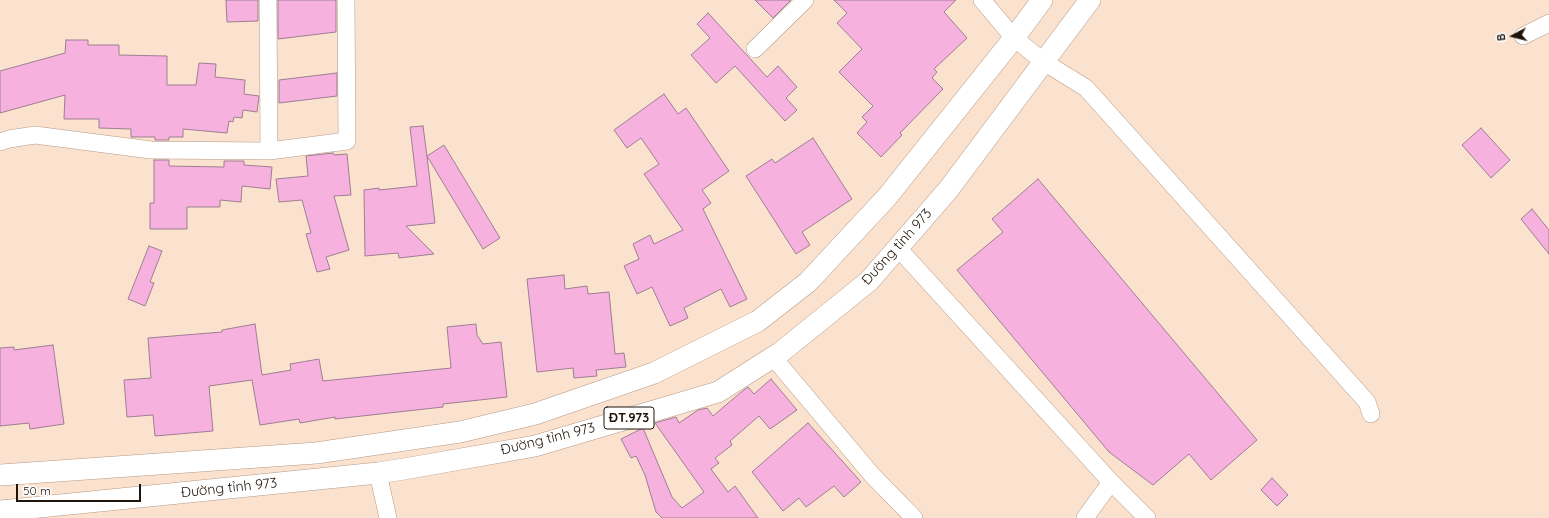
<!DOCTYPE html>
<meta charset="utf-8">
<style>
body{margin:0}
#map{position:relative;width:1549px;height:518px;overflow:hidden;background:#fbe2cf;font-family:Quicksand,sans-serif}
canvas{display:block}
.north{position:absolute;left:1493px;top:16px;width:40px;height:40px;-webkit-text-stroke:3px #fff;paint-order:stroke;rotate:263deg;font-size:11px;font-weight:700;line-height:16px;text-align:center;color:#1e140c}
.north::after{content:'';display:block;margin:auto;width:14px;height:18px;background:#1e140c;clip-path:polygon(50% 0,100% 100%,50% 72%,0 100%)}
.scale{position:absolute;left:16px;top:484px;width:125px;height:18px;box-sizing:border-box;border:2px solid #1e140c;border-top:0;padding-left:5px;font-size:12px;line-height:14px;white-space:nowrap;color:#1e140c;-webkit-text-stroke:3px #fff;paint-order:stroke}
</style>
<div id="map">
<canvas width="1549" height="518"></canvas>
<div class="north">B</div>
<div class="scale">50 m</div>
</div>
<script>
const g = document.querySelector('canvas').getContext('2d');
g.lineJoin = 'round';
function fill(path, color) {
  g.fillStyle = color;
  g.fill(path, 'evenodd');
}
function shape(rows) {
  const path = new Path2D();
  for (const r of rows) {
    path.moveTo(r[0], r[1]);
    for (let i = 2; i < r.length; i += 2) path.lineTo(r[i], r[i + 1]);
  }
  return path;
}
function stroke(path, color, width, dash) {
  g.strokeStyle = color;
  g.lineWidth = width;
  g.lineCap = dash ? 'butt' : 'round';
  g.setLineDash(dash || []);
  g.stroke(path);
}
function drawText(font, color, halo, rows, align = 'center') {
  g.font = font + ' Quicksand,sans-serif';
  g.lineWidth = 3;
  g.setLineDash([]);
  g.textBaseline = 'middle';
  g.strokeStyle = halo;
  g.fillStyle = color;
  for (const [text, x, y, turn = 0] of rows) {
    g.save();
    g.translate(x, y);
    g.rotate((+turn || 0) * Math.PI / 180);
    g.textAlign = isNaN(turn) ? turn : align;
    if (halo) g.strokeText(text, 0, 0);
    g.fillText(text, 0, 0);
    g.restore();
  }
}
const building = shape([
 [226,0,258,0,258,21,227,22,226,0],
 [278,0,336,0,336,32,278,39,278,0],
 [755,0,791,0,773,18,755,0],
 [834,0,956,0,944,12,967,38,934,69,937,72,932,78,943,89,900,133,902,135,881,157,857,133,867,122,862,117,873,106,839,72,862,49,837,23,847,13,834,0],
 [708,13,767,77,778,66,797,87,786,98,797,110,785,121,735,66,716,83,691,55,710,38,697,24,708,13],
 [66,40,88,40,88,45,119,45,119,55,167,56,167,85,196,85,199,63,216,64,215,77,245,80,244,94,259,96,257,112,243,110,242,118,234,117,233,122,229,121,227,133,183,129,183,137,169,137,169,140,155,140,155,137,131,137,131,129,99,128,99,119,64,119,65,95,0,113,0,71,65,53,66,40],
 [337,73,337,96,279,103,279,80,337,73],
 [664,94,678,114,686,108,729,171,702,190,711,203,703,209,747,299,730,307,721,289,684,308,688,318,670,326,652,287,637,294,624,266,639,259,633,244,650,235,654,244,683,230,644,174,659,164,641,138,627,148,614,130,664,94],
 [423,126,427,156,444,145,500,238,483,249,427,156,435,223,406,226,434,254,399,258,398,253,365,256,364,190,379,188,379,190,417,186,410,127,423,126],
 [1481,128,1510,160,1491,178,1462,145,1481,128],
 [813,138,852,199,802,232,810,245,796,254,746,176,772,159,775,163,813,138],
 [333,153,334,155,347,154,351,195,334,196,349,250,326,257,330,269,317,272,306,234,311,233,302,200,279,202,276,179,308,176,306,156,333,153],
 [154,160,169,160,169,166,224,167,224,161,244,161,244,165,272,167,270,189,242,186,241,202,220,200,220,207,187,207,187,229,150,229,150,203,154,203,154,160],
 [1038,179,1257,440,1211,480,1189,454,1153,485,1109,452,957,270,1003,232,992,219,1038,179],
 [1532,209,1549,230,1549,254,1521,219,1532,209],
 [149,246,162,251,150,282,154,283,145,306,128,299,149,246],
 [564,275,565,289,587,286,588,294,609,292,615,354,624,353,626,367,596,370,597,376,574,378,573,368,537,372,527,279,564,275],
 [255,324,262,375,291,370,290,364,319,359,323,381,451,368,447,327,476,324,477,335,483,344,501,342,507,397,443,404,443,407,335,419,335,417,300,423,299,419,260,425,252,380,209,386,213,431,155,436,153,415,127,417,124,380,151,378,148,338,222,332,222,330,255,324],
 [53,345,64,424,30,429,29,423,0,426,0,348,14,347,14,350,53,345],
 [771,379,797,410,770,429,759,416,730,441,732,445,715,458,719,463,711,469,728,492,735,486,758,518,662,518,656,512,645,475,636,456,631,458,621,439,643,428,672,497,682,508,704,492,655,423,676,417,679,423,698,410,707,408,713,416,740,393,748,387,754,394,771,379],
 [808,423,861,482,844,497,834,486,806,507,799,498,783,511,752,472,808,423],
 [1272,478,1288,495,1277,506,1261,490,1272,478]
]);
fill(building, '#f7b1de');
stroke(building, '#9c7e91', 1);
const minor = shape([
 [982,0,1014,38,1044,62,1086,88,1367,402,1371,414],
 [1523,36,1549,23],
 [755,49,805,0],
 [0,142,9,139,35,135,151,150,269,151,268,0],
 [269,151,347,141,346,0],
 [898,248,1111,482,1147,518],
 [773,357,872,475,914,518],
 [378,473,388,518],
 [1085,518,1111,482]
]);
const major = shape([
 [0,475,316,453,460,432,535,414,654,373,758,321,808,282,887,197,1014,38,1042,0],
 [0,511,378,473,404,469,535,446,718,392,781,352,869,281,948,190,1090,0]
]);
stroke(minor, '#b69984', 18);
stroke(major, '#b69984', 22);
stroke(minor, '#fff', 17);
stroke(major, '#fff', 21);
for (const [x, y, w] of [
 [629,418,50]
]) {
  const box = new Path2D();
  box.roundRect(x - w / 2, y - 11, w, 22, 3);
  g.fillStyle = '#fff';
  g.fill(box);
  stroke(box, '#1e140c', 1);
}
drawText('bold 13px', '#1e140c', null, [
 ["ĐT.973",629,418]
]);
drawText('14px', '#1e140c', '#fff', [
 ["Đường tỉnh 973",897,247,-48],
 ["Đường tỉnh 973",548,439,-14],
 ["Đường tỉnh 973",229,488,-6]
]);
</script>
